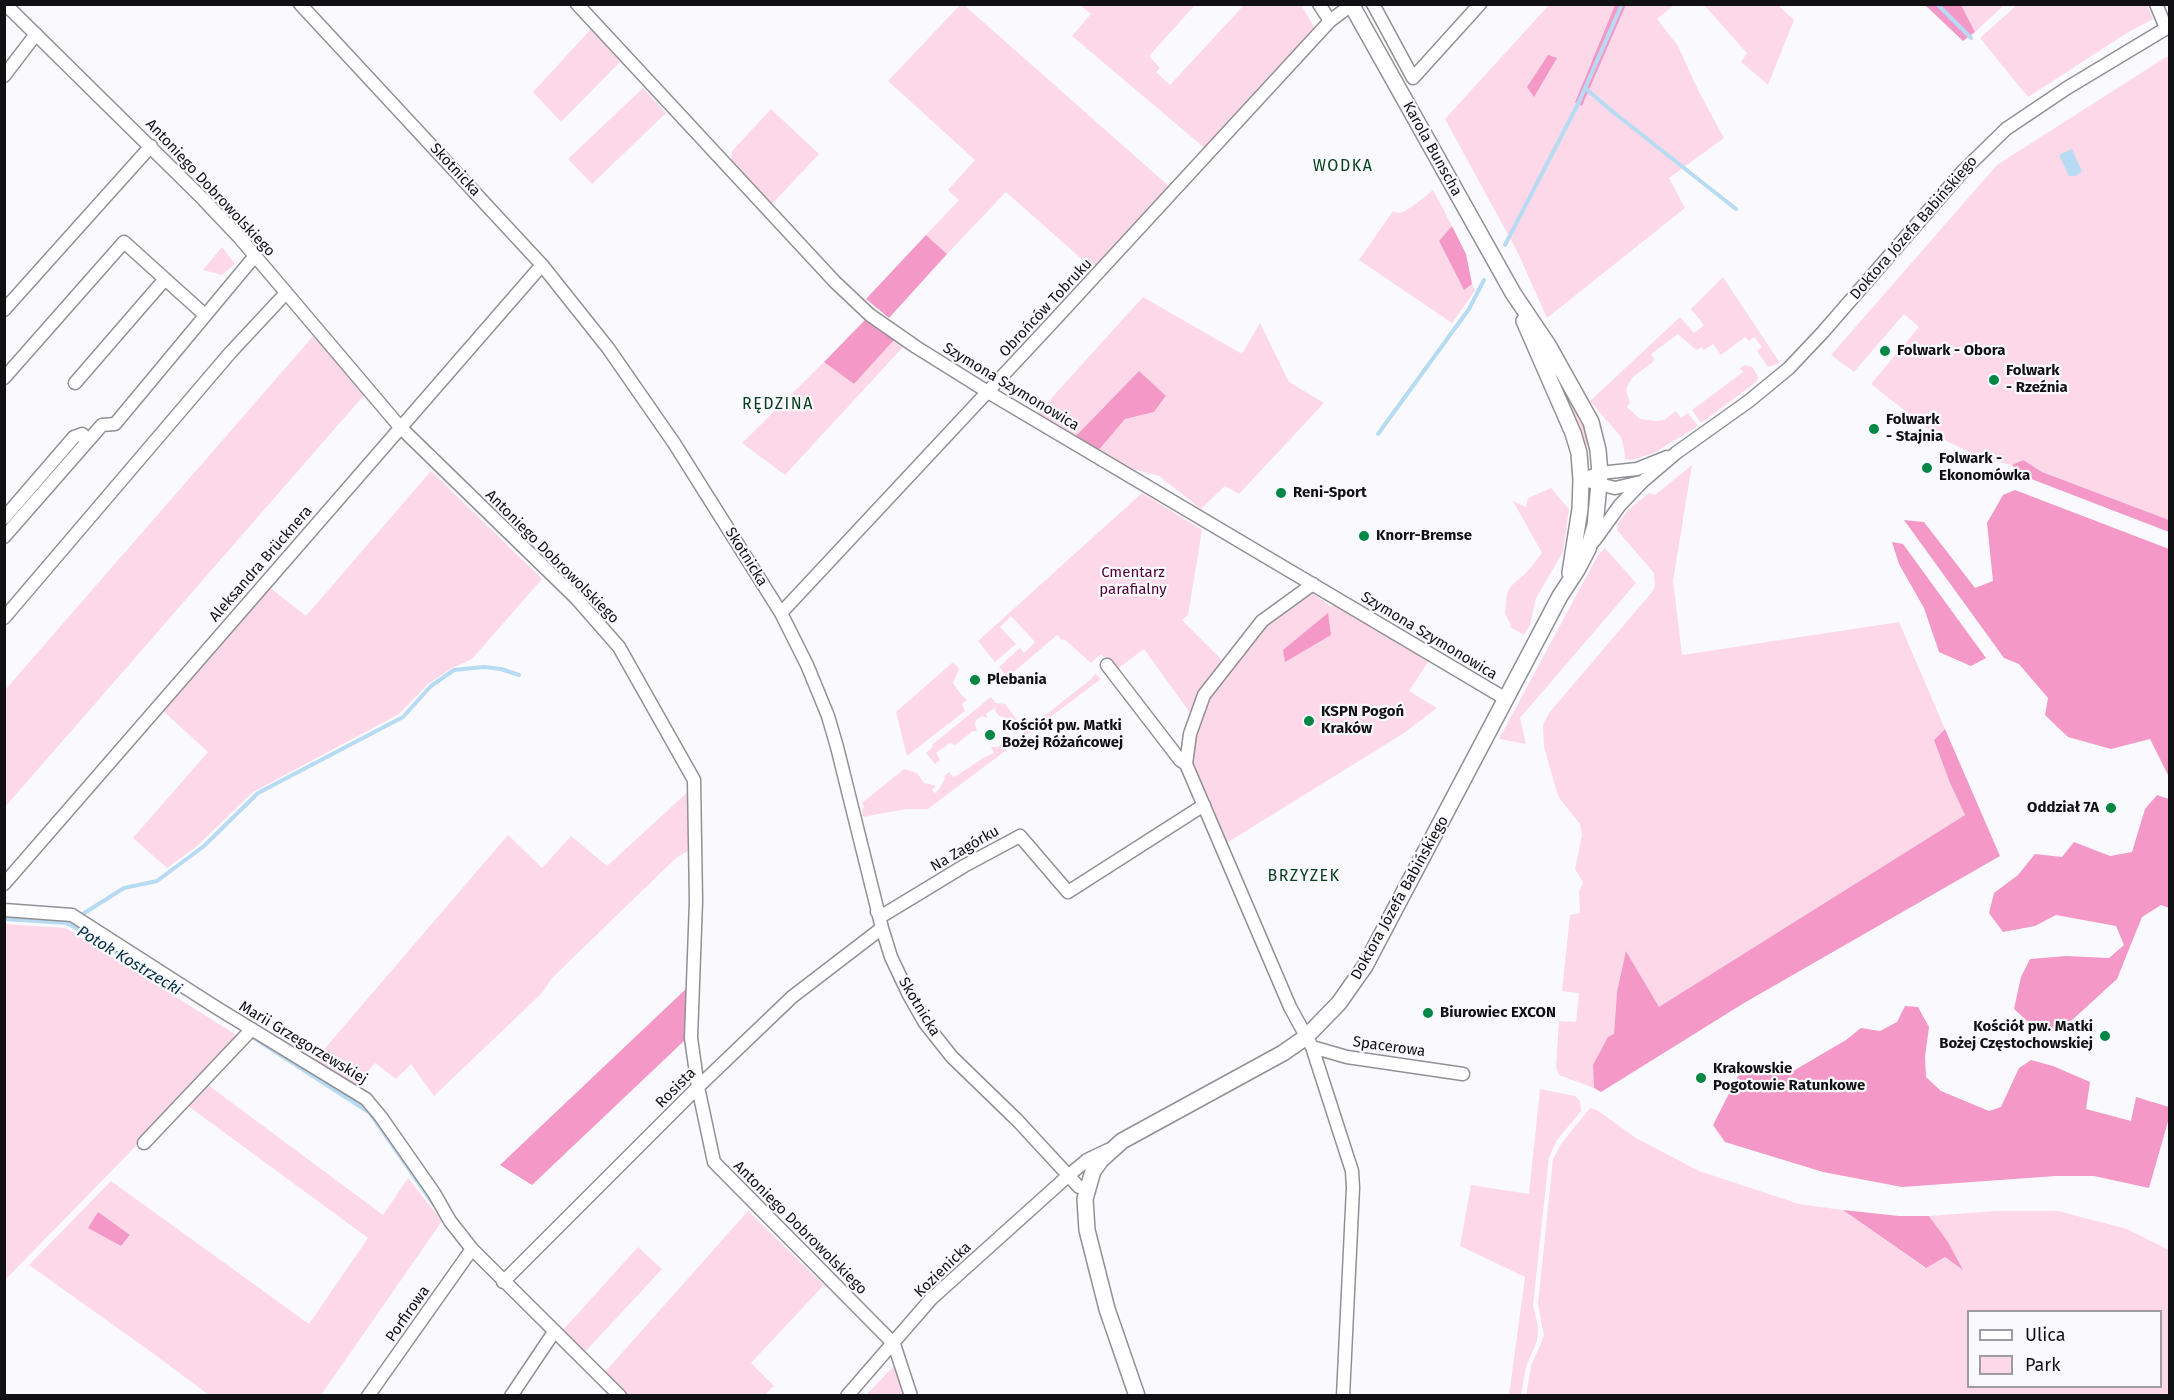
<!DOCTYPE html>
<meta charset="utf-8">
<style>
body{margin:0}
#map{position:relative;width:2174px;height:1400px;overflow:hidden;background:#fafafe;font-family:"Fira Sans",sans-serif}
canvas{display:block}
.frame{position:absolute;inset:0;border:6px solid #111012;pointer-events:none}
.legend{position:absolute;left:1967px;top:1310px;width:195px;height:78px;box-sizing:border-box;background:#fafafe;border:2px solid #9d9ca0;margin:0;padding:8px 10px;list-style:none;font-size:18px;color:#111012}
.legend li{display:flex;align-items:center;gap:12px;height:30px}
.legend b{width:30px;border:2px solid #9d9ca0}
</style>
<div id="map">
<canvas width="2174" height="1400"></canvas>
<div class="frame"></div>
<ul class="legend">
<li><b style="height:8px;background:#fff"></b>Ulica</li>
<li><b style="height:16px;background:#fdd8e9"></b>Park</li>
</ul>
</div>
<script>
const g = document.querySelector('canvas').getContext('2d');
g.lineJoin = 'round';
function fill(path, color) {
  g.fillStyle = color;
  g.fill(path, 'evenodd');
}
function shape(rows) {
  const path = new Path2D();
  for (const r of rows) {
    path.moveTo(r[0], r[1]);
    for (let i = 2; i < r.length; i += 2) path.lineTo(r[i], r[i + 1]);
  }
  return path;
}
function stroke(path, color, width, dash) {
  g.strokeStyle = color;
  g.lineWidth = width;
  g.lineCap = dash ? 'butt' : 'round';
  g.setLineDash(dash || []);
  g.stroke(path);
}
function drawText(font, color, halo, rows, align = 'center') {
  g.font = font + ' "Fira Sans",sans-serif';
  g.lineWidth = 4.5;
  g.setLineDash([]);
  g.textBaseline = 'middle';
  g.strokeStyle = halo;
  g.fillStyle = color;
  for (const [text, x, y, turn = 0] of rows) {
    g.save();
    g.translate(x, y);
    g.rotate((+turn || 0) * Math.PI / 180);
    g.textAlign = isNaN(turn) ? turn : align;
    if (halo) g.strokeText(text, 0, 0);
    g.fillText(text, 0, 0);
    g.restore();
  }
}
fill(shape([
 [960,5,964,5,1171,188,1094,270,1006,192,947,254,926,235,959,200,948,190,975,160,888,81],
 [1080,5,1195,5,1149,56,1160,68,1156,72,1170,85,1244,5,1301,5,1317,32,1207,150,1072,36,1091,14],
 [1549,5,1615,5,1575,101,1582,106,1626,5,1674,5,1657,19,1678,46,1699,92,1724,138,1669,178,1685,208,1547,318,1517,251,1445,119],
 [1704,5,1778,5,1794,20,1768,85,1741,62,1747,53],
 [1961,5,2004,5,1975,32],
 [2017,5,2147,5,2153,19,2127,33,2028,97,1980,38],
 [591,29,620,62,561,122,533,92],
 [2166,57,2169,58,2169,520,2042,472,2023,460,2012,465,1984,459,1938,437,1871,384,1919,327,1904,314,1854,372,1831,355,1997,165],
 [643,88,666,113,592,184,568,159],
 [771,109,819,154,772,204,731,160,732,151],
 [1433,190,1452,226,1439,241,1464,290,1472,284,1475,291,1452,323,1359,260,1393,211,1398,213,1405,211,1417,203],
 [222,247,235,264,222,275,203,270],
 [1723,277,1780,363,1768,367,1757,351,1762,347,1754,337,1749,341,1745,337,1721,355,1713,344,1704,350,1701,347,1696,350,1678,334,1651,354,1654,358,1653,362,1633,377,1629,383,1626,390,1630,403,1627,407,1640,419,1656,421,1664,420,1676,411,1681,418,1688,413,1698,426,1654,453,1632,460,1625,459,1624,448,1621,437,1590,401,1680,317,1694,333,1704,325,1691,309],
 [1143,297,1242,354,1260,323,1289,382,1324,403,1239,494,1225,486,1201,509,1159,476,1125,467,1098,451,1125,419,1154,412,1166,397,1139,371,1075,437,1037,414],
 [315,334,365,394,5,807,5,690],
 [894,340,903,347,785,475,742,443,824,362,854,384],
 [1543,349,1585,426,1590,445,1582,446],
 [1745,365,1752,367,1757,374,1758,379,1755,383,1701,423,1692,410,1743,372,1740,368],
 [1692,465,1673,581,1682,655,1899,622,1945,729,1934,740,1950,783,1965,815,1659,1008,1627,952,1617,992,1614,1035,1593,1065,1594,1088,1559,1075,1556,1067,1559,1021,1576,1022,1579,993,1562,991,1570,915,1580,913,1579,892,1583,882,1575,869,1582,835,1580,824,1560,799,1557,792,1544,747,1543,725,1549,713,1652,592,1655,586,1654,573,1617,530,1618,523,1628,510,1649,493,1655,495],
 [431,471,542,579,472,659,452,668,428,684,399,714,253,792,197,846,167,868,133,838,208,752,161,709,268,586,306,616],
 [1551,488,1569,509,1563,552,1536,598,1530,625,1524,635,1510,627,1511,625,1505,614,1507,593,1511,586,1527,572,1542,553,1513,501,1526,507,1528,498],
 [1142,493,1202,530,1188,615,1182,620,1223,661,1191,714,1144,649,1116,670,1101,654,1091,663,1064,639,1062,640,1057,635,1008,677,999,667,1020,648,1024,653,1035,642,1011,616,1000,627,1016,644,995,662,978,641],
 [1605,548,1636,583,1520,718,1526,744,1499,739,1598,555],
 [1311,592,1330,606,1339,605,1361,617,1428,662,1409,691,1437,708,1404,733,1225,844,1190,758,1195,731,1208,697,1262,626],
 [953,662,959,669,953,683,960,693,967,700,962,704,965,711,907,756,896,712],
 [1095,674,1101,679,928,809,906,809,863,817,862,810,864,807,862,803,904,769,917,773,924,783,936,786,932,790,935,793,940,788,945,778,944,776,949,772,953,777,961,773,983,758,994,753,991,747,997,747,1001,745,1002,737,1014,740,1090,680],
 [991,697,996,703,1005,704,1020,724,1014,728,1004,717,999,716,995,710,996,707,986,714,987,718,982,716,976,720,975,725,977,731,973,731,955,745,950,743,936,753,940,760,935,764,926,753,932,748,933,744],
 [690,790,691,849,676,858,552,978,542,993,434,1096,411,1064,396,1079,375,1063,356,1086,314,1061,508,835,542,868,571,836,607,866],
 [5,924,66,928,238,1036,133,1149,5,1280],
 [208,1085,383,1215,408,1178,442,1221,321,1395,209,1395,147,1349,29,1265,111,1181,309,1324,368,1238,188,1106],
 [88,1228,130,1235,130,1236,121,1246],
 [1540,1089,1575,1096,1580,1101,1581,1111,1557,1140,1549,1157,1533,1306,1538,1326,1537,1341,1526,1367,1521,1395,1509,1395,1525,1277,1460,1246,1471,1185,1529,1194],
 [1590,1108,1597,1110,1636,1138,1699,1171,1799,1204,1843,1210,1925,1268,1945,1257,1962,1269,1948,1242,1929,1216,1996,1211,2058,1211,2127,1229,2169,1250,2169,1395,1526,1396,1531,1366,1544,1336,1538,1304,1553,1159,1561,1144],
 [1968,1312,2160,1312,2160,1386,1968,1386],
 [748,1211,824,1285,751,1363,774,1386,764,1395,628,1395,604,1373],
 [638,1247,662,1269,584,1353,562,1331],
 [894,1366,904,1395,866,1395]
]), '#fdd8e9');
fill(shape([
 [1615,5,1626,5,1582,106,1575,102],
 [1925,5,1961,5,1975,32,1963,41],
 [1548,55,1557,58,1534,97,1527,87],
 [1452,226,1466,254,1472,284,1464,290,1439,241],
 [926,235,947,254,889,318,866,299],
 [865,320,894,340,854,384,824,362],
 [1139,371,1166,396,1154,412,1125,419,1098,451,1075,437],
 [2023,460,2042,472,2169,520,2169,532,2021,475,2012,465],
 [2015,490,2169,549,2169,777,2150,739,2111,749,2068,737,2045,715,2048,698,2019,664,2004,658,1904,520,1924,522,1975,588,1993,581,1987,523,2003,495],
 [1892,542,1903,544,1986,658,1971,666,1939,652,1924,608,1899,564],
 [1328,613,1331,635,1285,662,1283,650],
 [1945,729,2000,856,1744,1003,1601,1092,1594,1088,1593,1065,1608,1037,1614,1034,1617,992,1626,951,1659,1007,1965,815,1950,783,1934,740],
 [2157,795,2169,799,2169,908,2161,905,2142,917,2117,979,2059,1032,2037,1030,2014,1009,2021,977,2030,959,2066,956,2109,958,2124,945,2116,926,2056,915,2035,926,2003,932,1989,913,1994,893,2018,875,2035,854,2062,857,2074,842,2110,856,2132,852,2145,809],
 [688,987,685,1040,532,1185,500,1165],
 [1905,1006,1918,1007,1929,1027,1925,1057,1926,1077,1941,1091,1989,1111,2001,1107,2019,1068,2031,1060,2053,1066,2090,1082,2086,1109,2131,1121,2136,1097,2169,1107,2169,1118,2149,1188,2094,1176,2056,1176,1902,1187,1823,1172,1725,1142,1713,1125,1740,1072,1767,1064,1788,1074,1846,1040,1861,1028,1880,1031,1897,1022],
 [1843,1210,1899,1216,1929,1216,1948,1242,1963,1270,1945,1257,1926,1268],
 [98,1212,130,1235,121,1246,88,1228]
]), '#f498c7');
fill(shape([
 [2072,149,2082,171,2076,176,2069,176,2059,155]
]), '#b7dbf2');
stroke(shape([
 [1937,4,1971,38],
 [1585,88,1613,112,1736,209],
 [1505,245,1579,102,1622,4],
 [1378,434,1469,309,1484,280],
 [78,917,124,888,157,881,204,846,258,793,403,717,431,686,454,670,484,667,501,669,519,675],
 [4,919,67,923,167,983],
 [251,1036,370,1113,434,1205]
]), '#b7dbf2', 4);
const minor = shape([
 [5,4,203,199,239,237,400,427,576,598,619,647,694,780,696,901,691,1038,698,1087,714,1162,894,1344,911,1396],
 [300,4,542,265,608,348,674,443,781,613,807,665,828,716,837,747,882,928,891,957,909,995,925,1023,952,1057,1018,1121,1079,1187,1087,1190],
 [577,4,835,282,870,315,916,347,988,392,1506,699],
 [1319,4,1330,21],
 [1373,4,1413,78,1480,4],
 [2156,4,2166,28],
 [4,76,36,34],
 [4,310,151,146],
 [4,378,124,242,165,279],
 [75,383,165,279,205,315],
 [1581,480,1600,473,1637,469,1667,457],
 [1591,482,1615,488,1641,482],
 [4,518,74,437,82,434,89,440],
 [4,537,102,425,115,424,254,257],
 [1594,541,1620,505,1642,482,1676,453,1749,401,1789,368,1823,332,1963,171,2006,129,2067,88,2170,26],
 [1313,584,1262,621,1204,695,1190,734,1186,764,1290,1007,1312,1047,1352,1171,1353,1188,1343,1396],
 [781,613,1050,325,1330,21,1351,5],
 [4,618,230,353,286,293],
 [1107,665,1180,760,1186,764],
 [4,884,542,265],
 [4,910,72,915,217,1008,366,1099,381,1117,434,1193,450,1221,472,1249,620,1396],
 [877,912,885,914,964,866,1020,836,1068,892,1204,805],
 [1312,1047,1347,1057,1463,1074],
 [144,1143,252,1029],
 [503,1282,698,1087,792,997,882,928],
 [368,1396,472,1249],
 [511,1396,554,1332],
 [847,1396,931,1299,1069,1175,1087,1160,1108,1150]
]);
const major = shape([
 [1524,321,1573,433,1579,453,1581,480,1580,509,1570,573],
 [1137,1396,1107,1309,1087,1230,1085,1199,1093,1171,1101,1160,1122,1141,1283,1053,1306,1037,1339,1003,1365,966,1560,596,1577,570,1588,549,1595,526,1600,473,1598,450,1591,422,1548,345,1513,293,1351,4]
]);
stroke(minor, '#919094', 15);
stroke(major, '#919094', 18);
stroke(minor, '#fff', 12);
stroke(major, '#fff', 15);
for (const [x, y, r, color] of [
 [1885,351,6,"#008744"],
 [1994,380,6,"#008744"],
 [1874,429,6,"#008744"],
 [1927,468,6,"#008744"],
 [1281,493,6,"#008744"],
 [1364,536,6,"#008744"],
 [975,680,6,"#008744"],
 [1309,721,6,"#008744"],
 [990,735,6,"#008744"],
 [2111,808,6,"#008744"],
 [1428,1013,6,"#008744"],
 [2105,1036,6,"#008744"],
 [1701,1078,6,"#008744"]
]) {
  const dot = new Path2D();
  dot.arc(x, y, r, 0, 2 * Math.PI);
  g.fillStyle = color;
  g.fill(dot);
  stroke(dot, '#fafafe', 2);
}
drawText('15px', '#111012', '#fafafe', [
 ["Karola Bunscha",1432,149,61],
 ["Skotnicka",455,170,47],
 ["Antoniego Dobrowolskiego",210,188,47],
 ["Doktora Józefa Babińskiego",1914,228,-49],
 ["Obrońców Tobruku",1046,308,-47],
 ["Szymona Szymonowica",1011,387,31],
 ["Antoniego Dobrowolskiego",552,557,45],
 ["Skotnicka",746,557,58],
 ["Aleksandra Brücknera",261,564,-49],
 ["Szymona Szymonowica",1429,636,31],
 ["Na Zagórku",965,849,-30],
 ["Doktora Józefa Babińskiego",1400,898,-61],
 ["Skotnicka",919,1007,59],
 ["Marii Grzegorzewskiej",303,1043,31],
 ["Spacerowa",1389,1047,8],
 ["Rosista",676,1088,-45],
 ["Antoniego Dobrowolskiego",800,1228,45],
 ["Kozienicka",943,1270,-44],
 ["Porfirowa",408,1314,-55]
]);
drawText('bold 15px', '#111012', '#fafafe', [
 ["Folwark - Obora",1897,351],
 ["Folwark",2006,371],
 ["- Rzeźnia",2006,388],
 ["Folwark",1886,420],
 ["- Stajnia",1886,437],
 ["Folwark -",1939,459],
 ["Ekonomówka",1939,476],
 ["Reni-Sport",1293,493],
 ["Knorr-Bremse",1376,536],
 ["Plebania",987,680],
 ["KSPN Pogoń",1321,712],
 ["Kraków",1321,729],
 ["Kościół pw. Matki",1002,726],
 ["Bożej Różańcowej",1002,743],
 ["Oddział 7A",2099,808,"right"],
 ["Biurowiec EXCON",1440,1013],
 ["Kościół pw. Matki",2093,1027,"right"],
 ["Bożej Częstochowskiej",2093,1044,"right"],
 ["Krakowskie",1713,1069],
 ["Pogotowie Ratunkowe",1713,1086]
], 'left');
drawText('15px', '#520035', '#fafafe', [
 ["Cmentarz",1133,573],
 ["parafialny",1133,590]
]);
g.letterSpacing = '1.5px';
drawText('16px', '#08401f', '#fafafe', [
 ["WODKA",1343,167],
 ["RĘDZINA",778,405],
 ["BRZYZEK",1304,877]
]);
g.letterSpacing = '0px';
drawText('italic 16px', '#012f45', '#fafafe', [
 ["Potok Kostrzecki",129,961,31]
]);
</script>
